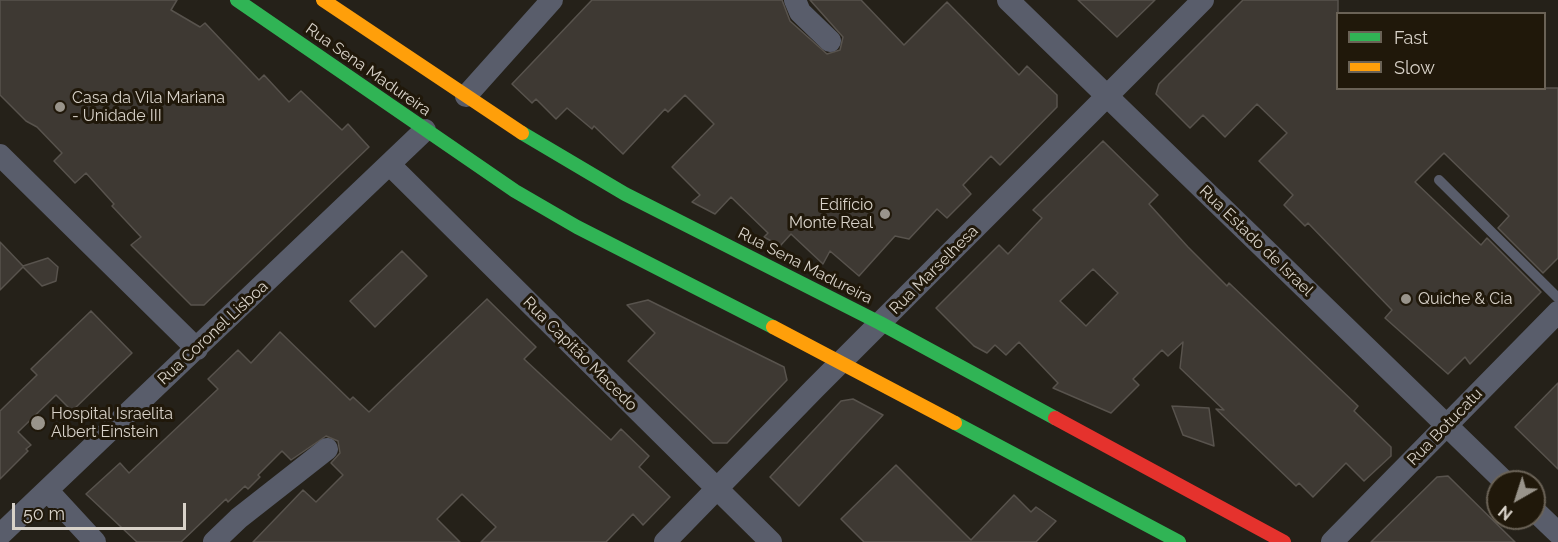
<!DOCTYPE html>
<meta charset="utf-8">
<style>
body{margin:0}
#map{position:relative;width:1558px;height:542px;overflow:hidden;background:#252119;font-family:Raleway,sans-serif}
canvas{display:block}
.legend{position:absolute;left:1336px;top:12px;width:210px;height:78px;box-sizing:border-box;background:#20180a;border:2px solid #6a6256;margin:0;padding:8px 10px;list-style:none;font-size:18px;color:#d8d2c9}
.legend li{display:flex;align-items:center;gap:12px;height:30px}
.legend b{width:30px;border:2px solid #6a6256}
.north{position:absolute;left:1486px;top:470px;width:60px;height:60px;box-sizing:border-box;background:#20180a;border:2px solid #6a6256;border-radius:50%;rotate:219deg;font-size:16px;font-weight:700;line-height:24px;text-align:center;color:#d8d2c9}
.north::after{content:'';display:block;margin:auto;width:21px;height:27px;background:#99948b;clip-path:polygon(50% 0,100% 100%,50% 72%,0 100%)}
.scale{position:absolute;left:12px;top:503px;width:174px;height:27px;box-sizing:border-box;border:3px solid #d8d2c9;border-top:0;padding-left:8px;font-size:18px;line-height:21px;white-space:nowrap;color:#d8d2c9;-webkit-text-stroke:4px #20180a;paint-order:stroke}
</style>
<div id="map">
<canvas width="1558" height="542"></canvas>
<ul class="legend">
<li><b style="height:8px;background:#30b455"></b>Fast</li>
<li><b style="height:8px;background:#ff9f0a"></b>Slow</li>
</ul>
<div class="north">N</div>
<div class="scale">50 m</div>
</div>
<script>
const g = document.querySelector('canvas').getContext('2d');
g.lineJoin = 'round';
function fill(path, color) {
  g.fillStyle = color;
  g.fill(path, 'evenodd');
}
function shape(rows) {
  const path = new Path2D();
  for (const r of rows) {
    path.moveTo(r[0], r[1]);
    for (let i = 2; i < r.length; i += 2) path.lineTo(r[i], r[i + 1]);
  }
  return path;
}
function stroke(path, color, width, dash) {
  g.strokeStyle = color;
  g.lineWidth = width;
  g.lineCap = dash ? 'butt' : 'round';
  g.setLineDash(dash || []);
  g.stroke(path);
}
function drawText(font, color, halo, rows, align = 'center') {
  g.font = font + ' Raleway,sans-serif';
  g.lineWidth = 6;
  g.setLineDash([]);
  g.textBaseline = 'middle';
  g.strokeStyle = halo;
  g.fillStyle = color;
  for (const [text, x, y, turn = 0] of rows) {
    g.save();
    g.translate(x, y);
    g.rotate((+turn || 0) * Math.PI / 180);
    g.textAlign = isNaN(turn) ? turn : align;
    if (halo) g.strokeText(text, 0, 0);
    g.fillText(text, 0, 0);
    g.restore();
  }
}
const building = shape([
 [0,0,177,0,171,10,200,27,205,23,259,80,264,75,289,102,301,91,342,130,348,124,369,147,204,305,191,305,131,245,141,237,112,206,114,204,86,173,75,183,54,161,62,153,37,127,26,121,0,95,0,0],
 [592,0,782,0,790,21,827,54,840,50,843,37,810,0,861,0,904,45,947,2,1019,75,1027,66,1057,95,1057,107,1000,165,991,156,963,185,971,194,947,218,937,209,909,239,895,236,859,276,830,251,823,264,791,234,780,246,764,237,768,233,731,197,715,214,692,202,700,195,672,167,714,124,685,95,668,112,665,109,623,154,594,126,592,129,567,108,556,119,536,99,532,103,512,84,592,0],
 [1078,0,1155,0,1117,37,1078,0],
 [1243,0,1338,0,1338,88,1558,88,1558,258,1543,273,1498,228,1509,216,1444,153,1415,182,1481,245,1487,238,1541,292,1470,364,1465,357,1448,374,1385,318,1392,310,1308,223,1305,226,1284,205,1293,195,1259,161,1287,133,1257,104,1225,137,1203,115,1190,128,1156,94,1159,84,1243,0],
 [1103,141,1158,195,1149,204,1188,247,1227,286,1229,283,1358,406,1354,411,1391,447,1391,456,1364,481,1346,463,1313,497,1299,483,1296,486,1216,409,1224,410,1180,368,1183,342,1168,356,1162,350,1133,379,1139,385,1111,413,1053,388,1058,383,1019,342,1006,355,995,345,987,353,974,346,936,308,999,245,1008,254,1042,218,1033,210,1103,141],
 [1093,269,1118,293,1086,326,1060,301,1093,269],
 [0,242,23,266,48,258,58,267,56,281,42,286,23,267,0,290,0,242],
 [402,251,427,276,375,327,350,301,402,251],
 [487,299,536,347,524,359,611,440,621,429,649,456,639,467,670,497,643,525,633,514,606,542,481,542,496,527,462,494,437,519,460,542,253,542,303,490,316,502,343,475,331,463,340,453,338,441,326,436,291,460,282,451,258,475,260,477,248,489,245,486,228,502,226,499,181,542,137,542,86,494,120,463,129,473,218,389,208,379,238,350,251,363,280,332,350,400,353,397,369,412,487,299],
 [648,300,784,367,787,380,727,443,713,443,628,361,655,333,627,305,648,300],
 [91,311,132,353,72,411,56,395,18,432,31,445,26,449,28,451,0,479,0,411,37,375,31,369,91,311],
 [1558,383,1558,469,1515,427,1558,383],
 [853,399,883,415,799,506,770,477,841,401,853,399],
 [1172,406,1209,408,1214,446,1183,435,1172,406],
 [896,465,971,540,1014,495,1031,512,1036,507,1056,521,1036,542,864,542,841,519,896,465],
 [1448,476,1515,542,1371,542,1437,477,1448,476]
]);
fill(building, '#3e3933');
stroke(building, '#58534d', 1.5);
stroke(shape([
 [1439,180,1558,298]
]), '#595d6b', 10);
stroke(shape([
 [795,0,800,12,830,41],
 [1008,0,1505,482],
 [466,96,552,0],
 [0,155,197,349],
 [390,165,771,542],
 [47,490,95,542],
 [1534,510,1558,533],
 [0,535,425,130],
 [214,542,239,518,327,449],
 [665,542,814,389,1203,0],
 [1332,542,1558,312]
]), '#595d6b', 22);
stroke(shape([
 [237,0,515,191,577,227,773,327],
 [522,133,625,194,880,323,1055,418],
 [955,423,1179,542]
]), '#30b455', 14);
stroke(shape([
 [323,0,522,133],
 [773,327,955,423]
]), '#ff9f0a', 14);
stroke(shape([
 [1055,418,1284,542]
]), '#e5322d', 14);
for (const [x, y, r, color] of [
 [60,107,6,"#99948b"],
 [885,214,6,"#99948b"],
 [1406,299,6,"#99948b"],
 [38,423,8,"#99948b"]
]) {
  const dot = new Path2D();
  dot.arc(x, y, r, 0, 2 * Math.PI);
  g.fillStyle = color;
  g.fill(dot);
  stroke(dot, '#20180a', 2);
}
drawText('16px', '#d8d2c9', '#20180a', [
 ["Rua Sena Madureira",368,70,35],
 ["Rua Estado de Israel",1256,241,44],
 ["Rua Sena Madureira",805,266,27],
 ["Rua Marselhesa",934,270,-45],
 ["Rua Coronel Lisboa",213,333,-43],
 ["Rua Capitão Macedo",580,354,45],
 ["Rua Botucatu",1445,427,-46]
]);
drawText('16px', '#d8d2c9', '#20180a', [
 ["Casa da Vila Mariana",72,98],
 ["- Unidade III",72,116],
 ["Edifício",873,205,"right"],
 ["Monte Real",873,223,"right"],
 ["Quiche & Cia",1418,299],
 ["Hospital Israelita",51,414],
 ["Albert Einstein",51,432]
], 'left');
</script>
